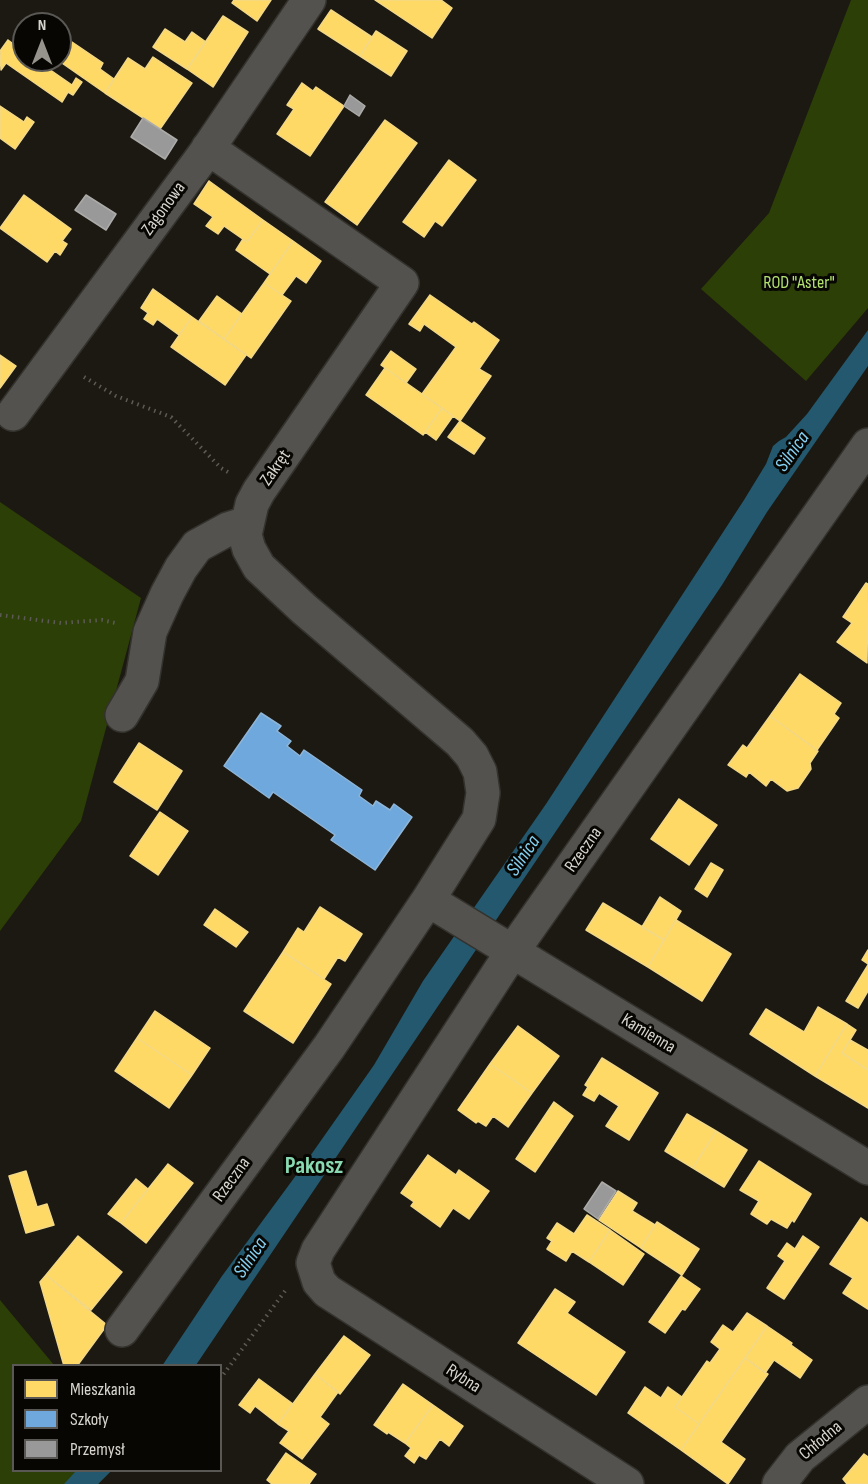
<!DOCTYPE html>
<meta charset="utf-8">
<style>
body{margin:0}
#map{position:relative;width:868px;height:1484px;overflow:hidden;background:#1c1912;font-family:"Sofia Sans Condensed",sans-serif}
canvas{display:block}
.legend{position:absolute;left:12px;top:1364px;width:210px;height:108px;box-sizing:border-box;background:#070603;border:2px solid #5a5854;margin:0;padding:8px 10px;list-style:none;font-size:18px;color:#d7d4cd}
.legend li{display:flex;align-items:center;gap:12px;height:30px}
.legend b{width:30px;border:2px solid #5a5854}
.north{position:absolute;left:12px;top:12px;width:60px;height:60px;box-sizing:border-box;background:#070603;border:2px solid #5a5854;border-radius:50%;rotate:0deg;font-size:16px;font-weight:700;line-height:24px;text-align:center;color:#d7d4cd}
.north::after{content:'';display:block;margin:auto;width:21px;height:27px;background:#96938c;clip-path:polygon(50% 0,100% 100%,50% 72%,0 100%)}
</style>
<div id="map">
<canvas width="868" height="1484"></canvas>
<ul class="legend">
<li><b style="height:16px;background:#ffd966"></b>Mieszkania</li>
<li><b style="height:16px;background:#6fa8dc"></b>Szkoły</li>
<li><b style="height:16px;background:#999"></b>Przemysł</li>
</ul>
<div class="north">N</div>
</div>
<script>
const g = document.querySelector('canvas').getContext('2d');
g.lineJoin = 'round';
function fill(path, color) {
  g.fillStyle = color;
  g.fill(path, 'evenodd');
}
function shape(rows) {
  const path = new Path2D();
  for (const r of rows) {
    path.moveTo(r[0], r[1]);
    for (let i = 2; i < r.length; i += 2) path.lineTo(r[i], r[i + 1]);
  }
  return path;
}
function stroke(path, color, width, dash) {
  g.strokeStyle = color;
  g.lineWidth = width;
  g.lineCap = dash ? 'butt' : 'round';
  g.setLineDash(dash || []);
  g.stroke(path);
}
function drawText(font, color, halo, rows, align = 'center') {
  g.font = font + ' "Sofia Sans Condensed",sans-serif';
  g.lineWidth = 6;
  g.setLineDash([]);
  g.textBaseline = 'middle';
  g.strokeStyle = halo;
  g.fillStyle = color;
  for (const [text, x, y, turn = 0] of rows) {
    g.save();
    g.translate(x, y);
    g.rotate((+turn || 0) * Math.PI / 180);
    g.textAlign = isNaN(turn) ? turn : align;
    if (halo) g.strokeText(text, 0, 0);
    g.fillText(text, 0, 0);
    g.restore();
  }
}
fill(shape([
 [851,0,868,0,868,308,806,381,701,289,769,213],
 [0,502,141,598,81,821,0,931],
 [0,1300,54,1365,14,1366,14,1470,111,1471,98,1484,0,1484]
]), '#2c3f06');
fill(shape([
 [868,330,868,366,767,512,722,585,196,1365,162,1366,222,1276,308,1159,374,1065,423,981,546,804,744,500,766,464,773,446,779,441,786,437,807,414],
 [76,1471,76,1470,111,1471,98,1484,64,1484]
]), '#23586e');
const homes = shape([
 [234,0,271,0,257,21,232,3,234,0],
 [375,0,441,0,452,8,432,38,375,0],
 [331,10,372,37,360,56,318,29,331,10],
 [223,16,248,32,213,87,187,69,223,16],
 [165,29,185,42,192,32,206,42,187,69,153,47,165,29],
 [376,31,407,51,391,76,360,56,376,31],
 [8,40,24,52,24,60,36,60,72,85,76,78,82,82,73,95,68,92,62,102,6,63,1,70,0,51,8,40],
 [72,42,103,63,100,69,114,79,105,93,59,61,72,42],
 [153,57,192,83,160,129,105,93,128,58,145,69,153,57],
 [302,83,313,91,316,87,344,106,310,156,277,134,294,109,287,105,302,83],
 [0,106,24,122,27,117,34,122,15,149,0,138,0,106],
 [385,120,417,143,357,225,325,202,385,120],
 [449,160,476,180,442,226,435,221,424,237,403,222,449,160],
 [209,181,263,220,247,242,224,226,218,234,206,226,213,217,194,204,209,181],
 [24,195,71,229,62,241,67,244,60,255,55,251,47,262,0,228,24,195],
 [263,220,293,241,270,274,236,250,243,239,247,242,263,220],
 [293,241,321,261,306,283,296,276,282,295,264,283,293,241],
 [264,283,291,301,251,358,224,339,264,283],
 [153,289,192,317,179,335,157,319,153,325,144,319,148,313,141,308,153,289],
 [430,295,472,324,474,322,499,340,479,369,491,376,460,421,422,394,456,347,424,324,420,331,409,324,430,295],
 [217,296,242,314,224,339,199,321,217,296],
 [192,317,246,355,225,385,171,347,192,317],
 [391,351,416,369,406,383,381,365,391,351],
 [0,355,16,366,0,388,0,355],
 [385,368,442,408,423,435,366,395,385,368],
 [442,408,453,416,436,440,425,432,442,408],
 [460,421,485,438,474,454,448,437,460,421],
 [866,583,868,584,867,663,837,642,852,623,843,617,866,583],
 [800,674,841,703,834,714,839,718,817,750,770,716,800,674],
 [770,716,818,751,810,763,811,769,798,788,787,791,771,779,766,786,749,772,746,777,728,765,743,745,747,748,770,716],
 [139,743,182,771,157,810,114,782,139,743],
 [679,799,717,825,689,865,651,839,679,799],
 [160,812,188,831,158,875,130,856,160,812],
 [711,863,723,870,707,897,695,889,711,863],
 [660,897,681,911,664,940,642,927,660,897],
 [603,903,664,940,648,967,586,930,603,903],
 [320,907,362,934,345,961,338,957,324,979,283,952,298,928,304,932,320,907],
 [215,909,248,932,236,947,204,925,215,909],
 [676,920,731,954,702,1001,648,967,676,920],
 [868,950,868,964,862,960,868,950],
 [283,952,331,984,293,1043,244,1011,283,952],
 [868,965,868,991,858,1008,846,1001,868,965],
 [818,1007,847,1024,815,1076,750,1034,766,1009,804,1032,818,1007],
 [155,1011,210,1048,192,1075,137,1038,155,1011],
 [847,1024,856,1030,842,1053,868,1070,868,1108,815,1076,847,1024],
 [518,1026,559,1056,532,1093,490,1064,518,1026],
 [137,1038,192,1075,169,1108,115,1071,137,1038],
 [850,1040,868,1050,868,1070,842,1053,850,1040],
 [602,1058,658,1093,629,1140,606,1126,619,1106,599,1093,594,1101,583,1095,588,1087,585,1085,602,1058],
 [490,1064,532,1093,508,1127,493,1116,486,1126,478,1121,476,1123,458,1110,490,1064],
 [554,1102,573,1116,535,1172,516,1159,554,1102],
 [687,1114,716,1131,693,1168,665,1151,687,1114],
 [716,1131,747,1150,724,1187,693,1168,716,1131],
 [428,1155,456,1175,459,1170,489,1191,469,1219,453,1208,440,1227,411,1206,414,1202,401,1193,428,1155],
 [759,1161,811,1194,794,1222,792,1220,787,1228,771,1219,767,1224,751,1214,759,1201,740,1190,759,1161],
 [168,1164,193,1183,146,1243,121,1223,168,1164],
 [26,1171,37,1207,47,1204,54,1225,26,1233,9,1176,26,1171],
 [136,1179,148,1189,121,1223,108,1214,136,1179],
 [618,1191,637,1203,632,1211,655,1225,641,1248,599,1220,618,1191],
 [587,1215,610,1230,589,1262,572,1251,566,1261,547,1249,552,1241,547,1238,557,1223,574,1234,587,1215],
 [861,1218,868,1223,868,1309,843,1293,853,1278,830,1264,861,1218],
 [657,1222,699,1249,682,1275,641,1248,657,1222],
 [610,1230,644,1254,623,1285,589,1262,610,1230],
 [78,1236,122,1272,91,1310,46,1275,78,1236],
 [803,1236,819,1247,784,1299,767,1288,785,1261,778,1256,787,1243,795,1249,803,1236],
 [46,1275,107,1325,77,1366,64,1366,40,1282,46,1275],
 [681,1276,700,1289,685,1310,682,1309,665,1333,649,1322,681,1276],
 [555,1289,575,1302,567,1313,625,1352,596,1395,518,1343,555,1289],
 [747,1313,767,1326,699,1424,675,1407,707,1361,710,1363,720,1349,711,1342,723,1325,733,1332,747,1313],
 [767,1326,792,1343,791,1345,812,1360,800,1378,774,1360,765,1373,745,1358,767,1326],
 [344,1336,370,1355,340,1394,315,1374,344,1336],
 [745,1358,768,1374,721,1442,745,1459,728,1484,681,1450,745,1358],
 [315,1374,338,1392,320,1417,329,1424,302,1459,280,1443,289,1431,278,1424,315,1374],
 [259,1379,293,1404,278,1424,255,1406,250,1413,239,1405,259,1379],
 [403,1384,433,1405,405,1443,388,1432,387,1434,374,1425,403,1384],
 [645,1387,661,1398,668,1387,682,1397,675,1407,699,1424,681,1450,628,1413,645,1387],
 [433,1405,463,1426,449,1446,440,1439,426,1459,419,1455,414,1463,405,1456,411,1448,405,1443,433,1405],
 [286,1453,316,1474,309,1484,272,1484,267,1480,286,1453],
 [864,1454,868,1457,868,1484,847,1484,843,1479,864,1454]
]);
fill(homes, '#ffd966');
stroke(homes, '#f3d885', 1.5);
const schools = shape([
 [261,713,281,726,277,731,291,741,287,746,300,756,304,750,362,790,359,796,373,806,376,801,390,810,394,804,412,817,375,870,331,840,335,835,273,792,269,798,224,766,261,713]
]);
fill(schools, '#6fa8dc');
stroke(schools, '#8eb5d8', 1.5);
const industry = shape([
 [350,95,365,106,359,116,344,106,350,95],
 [143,118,177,140,165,159,131,137,143,118],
 [86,195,116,214,106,230,75,210,86,195],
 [602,1182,616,1191,598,1219,584,1209,602,1182]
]);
fill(industry, '#999');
stroke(industry, '#acaba9', 1.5);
const minor = shape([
 [13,414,203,156,309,0],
 [122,715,142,681,150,632,167,594,181,568,197,546,228,529,247,523],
 [428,900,868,1168],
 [122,1330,329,1047,428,900,479,819,483,793,480,772,472,756,460,742,304,609,259,567,249,549,245,535,249,517,252,504,259,491,402,283,208,148],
 [627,1484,327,1291,319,1282,313,1263,318,1250,512,952,868,445],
 [779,1484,800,1457,868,1402]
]);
stroke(minor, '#34322d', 36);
stroke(shape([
 [84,377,116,396,171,417,221,468,228,472],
 [0,615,61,623,102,620,115,623],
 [220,1379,285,1291]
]), '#5d5a56', 4, [1.5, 4.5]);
stroke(minor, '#54524e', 33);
drawText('18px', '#d7d4cd', '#070603', [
 ["Zagonowa",164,209,-54],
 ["Zakręt",276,468,-55],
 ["Rzeczna",584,850,-55],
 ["Kamienna",648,1034,31],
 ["Rzeczna",232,1180,-54],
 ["Rybna",463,1379,33],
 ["Chłodna",821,1441,-40]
]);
drawText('18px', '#b2e171', '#070603', [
 ["ROD \"Aster\"",799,283]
]);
drawText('italic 20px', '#84d0f2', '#070603', [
 ["Silnica",793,452,-55],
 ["Silnica",524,856,-56],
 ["Silnica",251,1258,-56]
]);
drawText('bold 24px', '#89dab1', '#070603', [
 ["Pakosz",314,1167]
]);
</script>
